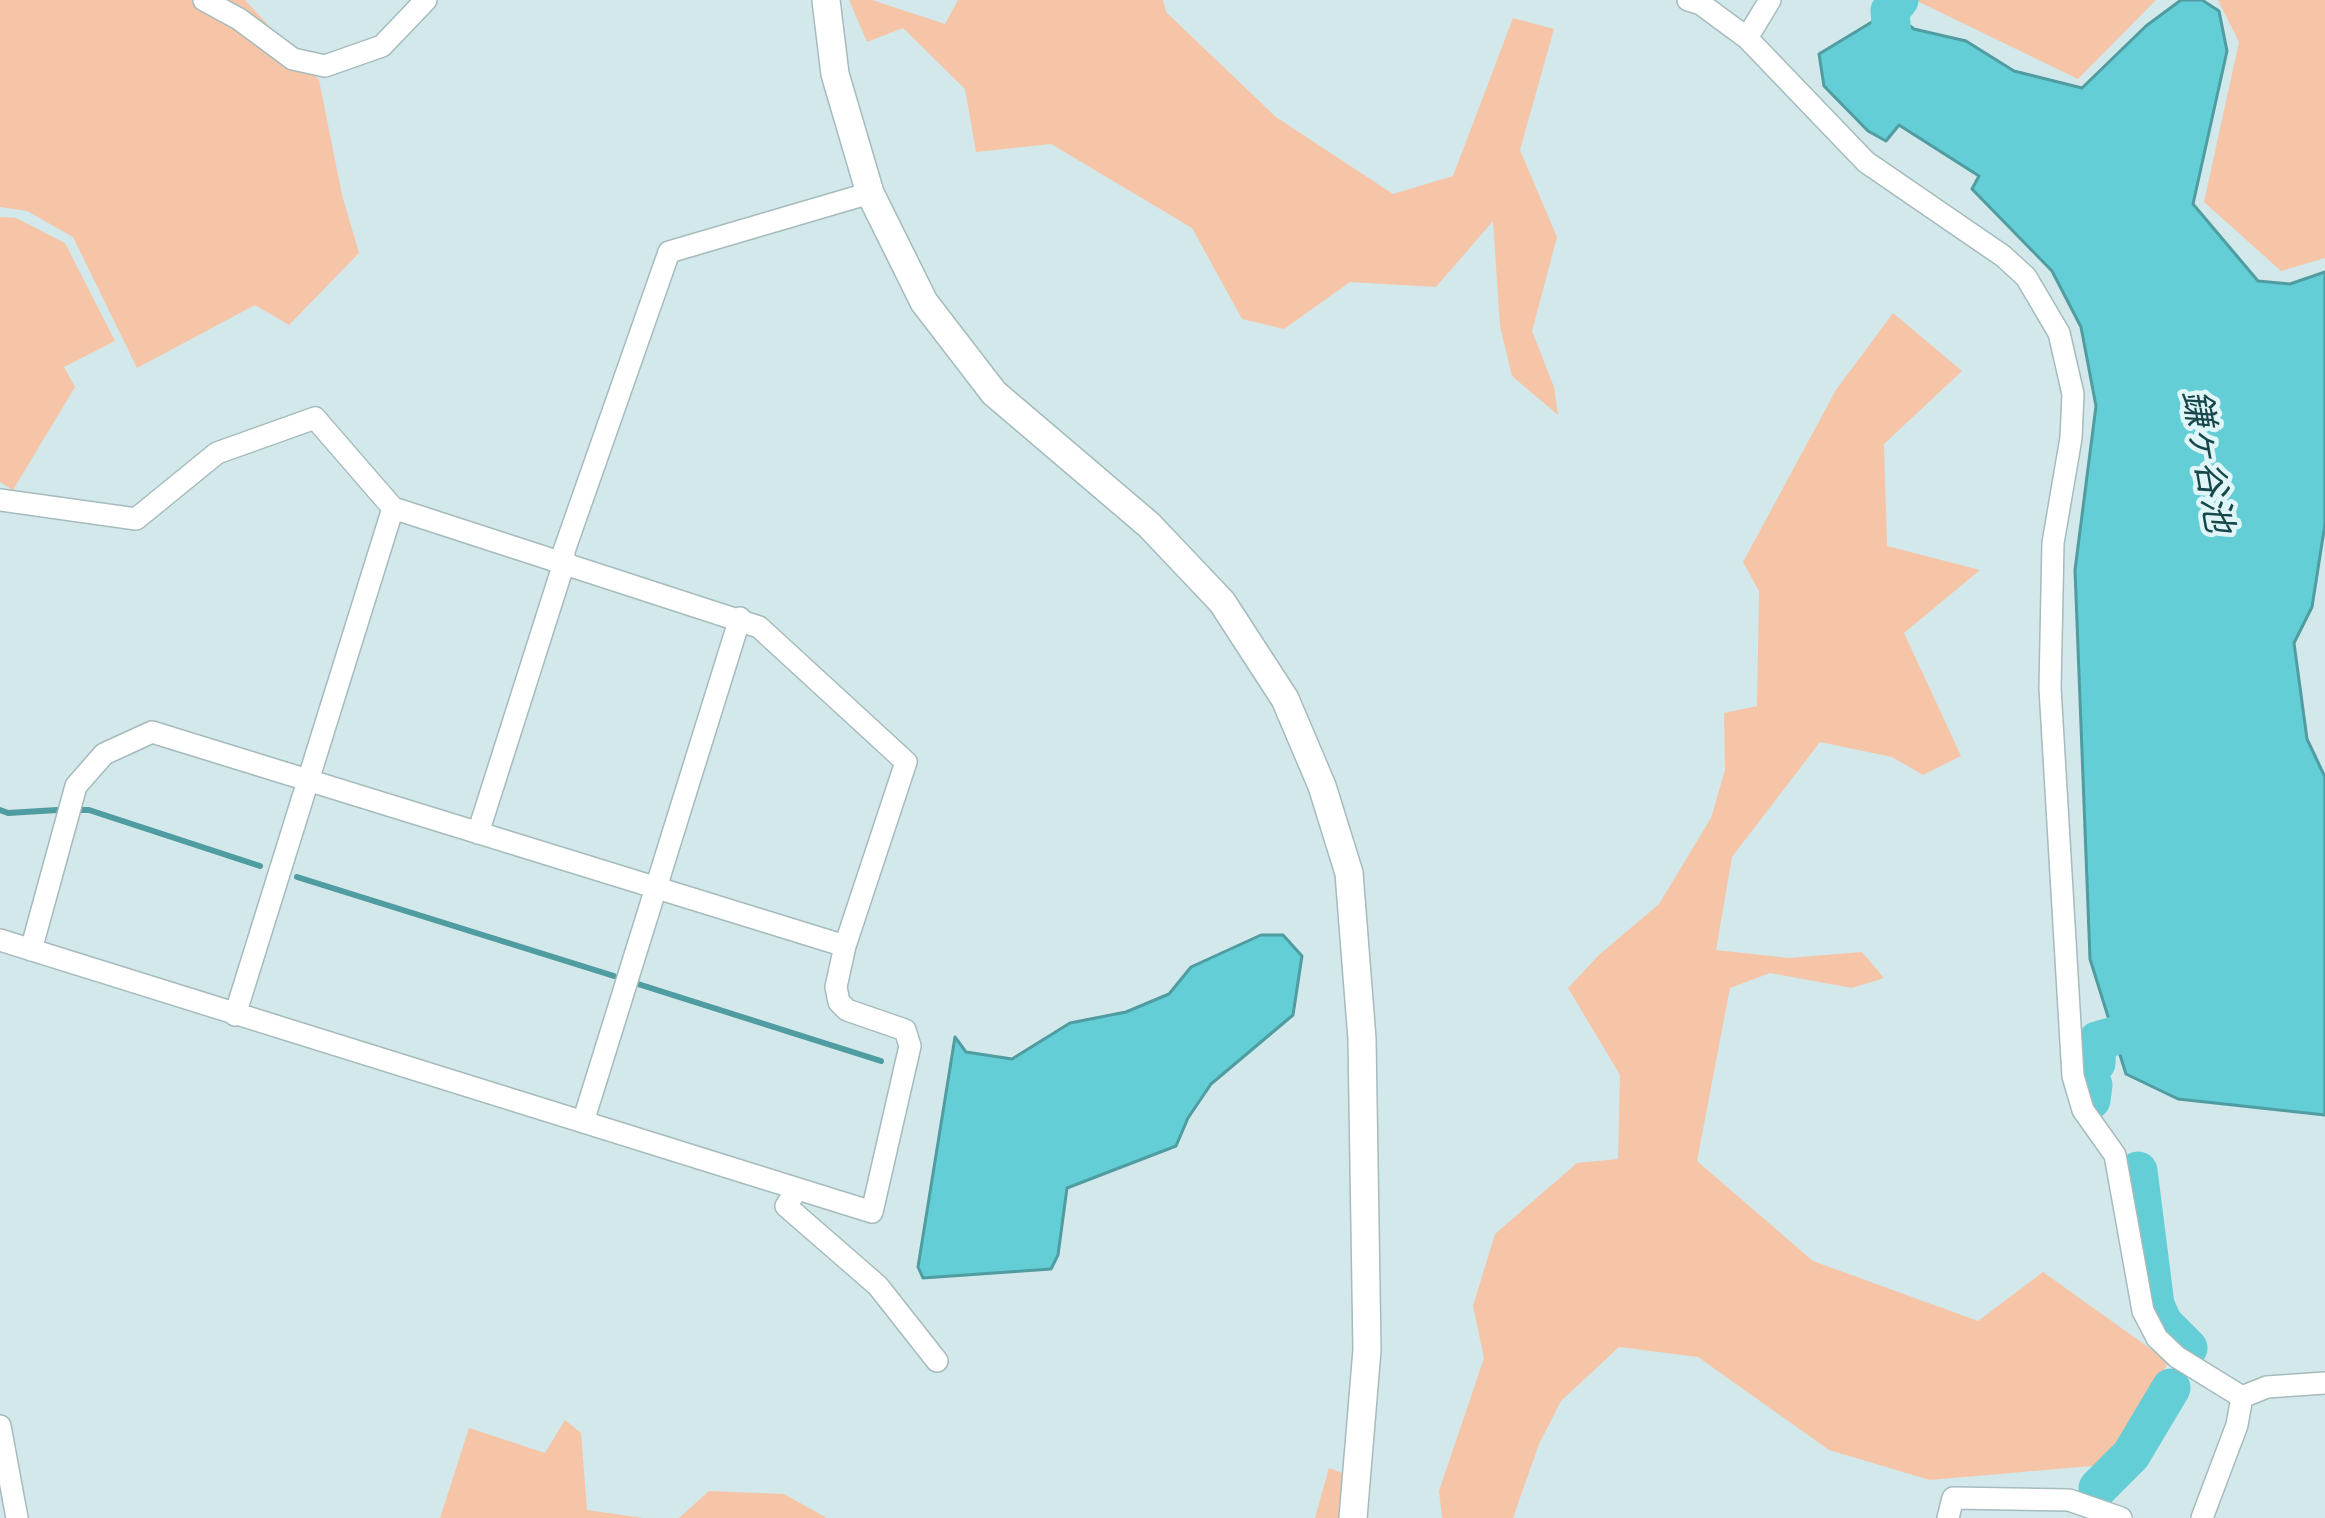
<!DOCTYPE html>
<meta charset="utf-8">
<style>
body{margin:0}
canvas{display:block;background:#d2e8ea}
</style>
<canvas width="2325" height="1518"></canvas>
<script>
const g = document.querySelector('canvas').getContext('2d');
g.lineJoin = 'round';
function fill(path, color) {
  g.fillStyle = color;
  g.fill(path, 'evenodd');
}
function shape(rows) {
  const path = new Path2D();
  for (const r of rows) {
    path.moveTo(r[0], r[1]);
    for (let i = 2; i < r.length; i += 2) path.lineTo(r[i], r[i + 1]);
  }
  return path;
}
function stroke(path, color, width, dash) {
  g.strokeStyle = color;
  g.lineWidth = width;
  g.lineCap = dash ? 'butt' : 'round';
  g.setLineDash(dash || []);
  g.stroke(path);
}
function drawText(font, color, halo, rows, align = 'center') {
  g.font = font + ' "Roboto Serif","Noto Sans JP",serif';
  g.lineWidth = 9;
  g.setLineDash([]);
  g.textBaseline = 'middle';
  g.strokeStyle = halo;
  g.fillStyle = color;
  for (const [text, x, y, turn = 0] of rows) {
    g.save();
    g.translate(x, y);
    g.rotate((+turn || 0) * Math.PI / 180);
    g.textAlign = isNaN(turn) ? turn : align;
    if (halo) g.strokeText(text, 0, 0);
    g.fillText(text, 0, 0);
    g.restore();
  }
}
fill(shape([
 [0,0,245,0,319,80,342,195,359,253,289,325,255,305,137,368,73,237,27,211,0,207],
 [849,0,872,0,945,24,958,0,1163,0,1166,12,1276,117,1393,194,1453,176,1513,18,1554,29,1520,150,1557,237,1532,331,1554,387,1558,415,1512,376,1500,326,1493,221,1436,287,1350,282,1284,329,1242,319,1192,228,1051,144,976,152,965,89,903,28,867,42],
 [1915,0,2156,0,2078,79],
 [2218,0,2325,0,2325,258,2281,271,2204,202,2239,42],
 [0,217,16,218,65,243,115,341,64,367,75,387,13,490,0,482],
 [1893,313,1962,371,1884,444,1887,546,1980,570,1904,633,1961,756,1923,775,1892,757,1820,742,1732,857,1716,950,1789,958,1862,952,1884,978,1852,988,1770,973,1730,988,1697,1161,1813,1261,1978,1321,2043,1272,2169,1362,2103,1465,1930,1480,1829,1450,1698,1357,1619,1347,1561,1401,1539,1444,1513,1518,1442,1518,1439,1491,1484,1358,1473,1306,1495,1234,1577,1163,1618,1159,1620,1075,1568,988,1600,954,1659,904,1711,818,1725,770,1724,713,1757,706,1759,591,1743,562,1836,390],
 [565,1420,581,1433,587,1510,643,1518,440,1518,469,1428,545,1453],
 [1329,1468,1345,1474,1339,1518,1315,1518],
 [709,1491,784,1494,827,1518,679,1518]
]), '#f6c5a8');
const water = shape([
 [2181,0,2202,0,2219,11,2227,51,2193,204,2258,281,2290,284,2325,272,2325,524,2312,607,2294,643,2307,739,2325,777,2325,1115,2178,1099,2126,1074,2090,959,2075,570,2096,406,2081,327,2052,271,1972,189,1979,176,1899,125,1886,141,1868,131,1824,86,1819,54,1890,11,1914,29,1966,41,2014,71,2082,88,2146,26,2181,0],
 [1261,935,1283,935,1302,956,1293,1015,1211,1084,1188,1118,1176,1146,1067,1188,1058,1255,1051,1269,923,1278,918,1267,955,1037,966,1052,1012,1059,1070,1023,1126,1012,1169,994,1191,967,1261,935]
]);
fill(water, '#64ced6');
stroke(water, '#4f9ca1', 3);
stroke(shape([
 [0,810,8,813,57,810],
 [77,810,89,810,260,866],
 [297,877,614,976],
 [638,984,881,1061]
]), '#4f9ca1', 6);
stroke(shape([
 [1894,63,1890,11,1899,0],
 [2096,1063,2097,1041,2163,1022],
 [2091,1100,2093,1085],
 [2138,1171,2155,1305,2163,1323,2188,1348],
 [2098,1488,2131,1455,2171,1388]
]), '#64ced6', 39);
const street = shape([
 [204,0,239,19,293,59,325,66,382,46,426,0],
 [1688,0,1701,4,1747,38,1866,162,2003,256,2026,277,2059,333,2073,394,2071,438,2053,543,2050,688,2073,1076,2083,1110,2115,1155,2143,1311,2157,1338,2177,1357,2242,1397],
 [1747,38,1770,0],
 [0,500,136,519,217,453,315,418,393,508,759,627,906,762,845,946,836,987,839,1002,847,1010,905,1030,910,1046,872,1212,0,940],
 [478,833,564,563,564,551,669,252,870,193],
 [31,950,76,786,104,754,152,732,845,946],
 [235,1015,393,508],
 [583,1122,740,618],
 [796,1191,786,1206,878,1286,937,1361],
 [2242,1397,2267,1387,2325,1383],
 [0,1426,17,1518],
 [1948,1518,1953,1498,2069,1500,2121,1518],
 [2202,1518,2237,1425,2242,1397]
]);
const secondary = shape([
 [826,0,835,74,870,193,924,302,994,393,1149,525,1222,602,1285,699,1322,786,1349,873,1362,1039,1367,1350,1353,1518]
]);
stroke(street, '#a5bbbc', 24);
stroke(secondary, '#a5bbbc', 30);
stroke(street, '#fff', 21);
stroke(secondary, '#fff', 27);
drawText('italic 36px', '#16474a', '#dff5f7', [
 ["鎌ヶ谷池",2206,461,80]
]);
</script>
